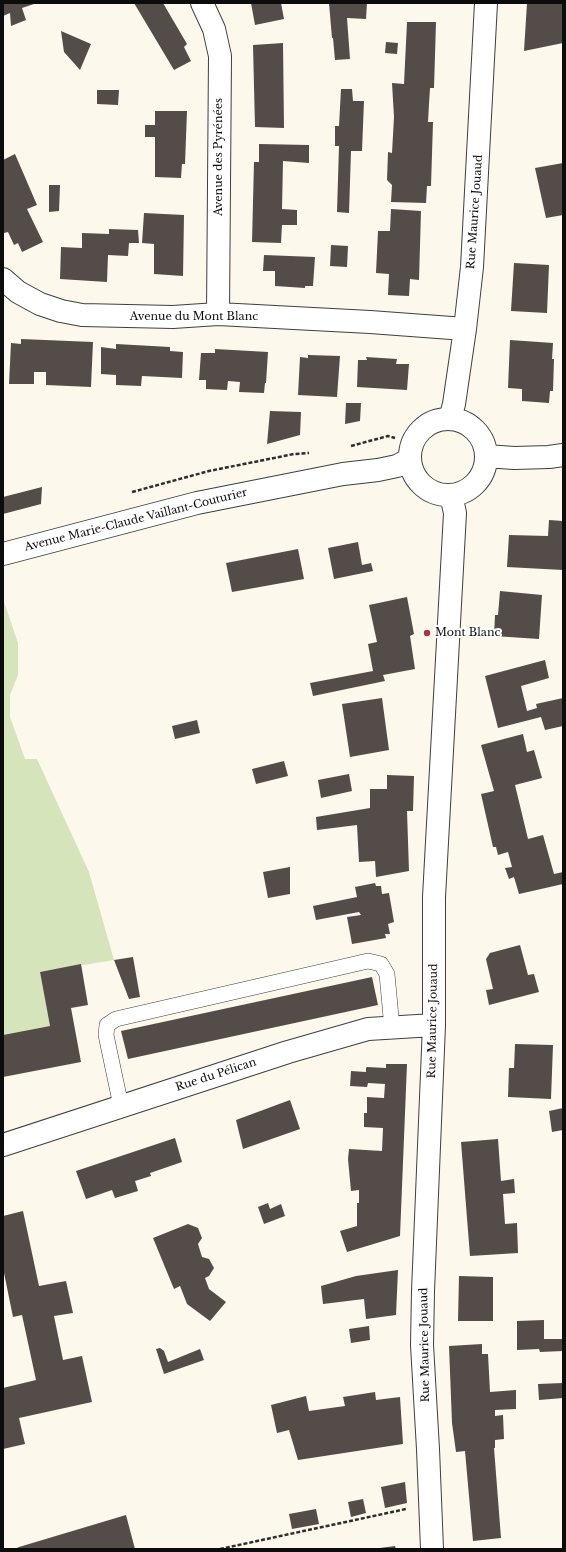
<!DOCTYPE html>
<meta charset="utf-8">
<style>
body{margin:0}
#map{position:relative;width:566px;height:1552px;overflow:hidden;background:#fdf8ec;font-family:"Libre Baskerville",serif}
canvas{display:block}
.frame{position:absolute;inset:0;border:4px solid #0c0c0c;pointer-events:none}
</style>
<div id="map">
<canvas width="566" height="1552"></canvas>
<div class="frame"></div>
</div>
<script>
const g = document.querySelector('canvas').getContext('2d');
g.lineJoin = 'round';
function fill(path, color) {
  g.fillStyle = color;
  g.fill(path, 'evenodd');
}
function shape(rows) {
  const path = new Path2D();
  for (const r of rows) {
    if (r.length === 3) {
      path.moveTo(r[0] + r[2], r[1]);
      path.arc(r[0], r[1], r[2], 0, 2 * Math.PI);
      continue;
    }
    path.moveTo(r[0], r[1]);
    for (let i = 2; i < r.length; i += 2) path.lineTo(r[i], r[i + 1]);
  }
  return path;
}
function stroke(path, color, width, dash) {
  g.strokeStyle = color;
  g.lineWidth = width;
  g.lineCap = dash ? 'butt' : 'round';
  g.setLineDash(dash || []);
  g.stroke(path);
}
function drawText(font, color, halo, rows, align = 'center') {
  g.font = font + ' "Libre Baskerville",serif';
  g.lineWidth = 4;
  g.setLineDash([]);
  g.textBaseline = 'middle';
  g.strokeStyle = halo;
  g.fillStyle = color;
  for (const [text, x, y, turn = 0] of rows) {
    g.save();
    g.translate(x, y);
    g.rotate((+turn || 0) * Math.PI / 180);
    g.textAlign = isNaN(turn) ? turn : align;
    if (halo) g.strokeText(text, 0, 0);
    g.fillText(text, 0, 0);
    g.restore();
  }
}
fill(shape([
 [3,599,18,643,18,675,10,695,10,717,25,759,37,759,89,872,114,960,40,972,50,1026,3,1035]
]), '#d5e4ba');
fill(shape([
 [3,3,37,3,22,8,26,20,11,26,10,13,3,16],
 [134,3,163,3,187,44,184,47,191,61,174,70],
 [251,3,281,3,284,19,255,25],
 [329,3,367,3,366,19,347,18,350,59,335,60,333,38,332,38],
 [527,3,563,3,563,43,524,51],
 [407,22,436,22,434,88,430,88,429,104,428,122,433,122,431,186,427,186,426,203,391,202,392,185,387,180,388,152,392,153,394,117,392,83,404,84],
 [61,31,91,44,80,70,64,52],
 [386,42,398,43,397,54,385,53],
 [283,43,284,128,255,127,253,45],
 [341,89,352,89,353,101,364,101,362,151,351,151,349,213,337,212,339,146,335,146,335,126,339,126],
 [97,90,119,90,118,105,97,104],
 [155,111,187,111,185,164,182,164,181,178,155,177,155,137,145,137,145,125,155,125],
 [259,144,309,145,309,163,283,161,282,209,297,210,297,225,282,225,281,243,252,242,254,162,259,162],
 [15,154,37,205,27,209,43,242,22,252,18,243,14,245,8,232,4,233,3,232,3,160],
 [563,163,563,215,546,218,535,168],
 [49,185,60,185,59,211,49,212],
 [391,209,421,211,419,280,410,279,409,296,388,295,389,274,376,273,378,231,390,231],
 [144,213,184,215,183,276,154,274,154,244,142,243],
 [109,229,138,230,139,243,129,243,128,256,108,255,107,282,60,279,61,247,82,248,82,233,109,234],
 [331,245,348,246,347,267,330,266],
 [264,255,315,257,313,286,305,286,305,288,275,286,275,271,263,271],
 [514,263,549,265,547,313,511,311],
 [21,339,93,342,91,387,46,385,46,372,34,372,34,384,9,384,11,343,21,344],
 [510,340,553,343,552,359,554,359,553,391,550,391,549,403,522,401,522,389,508,388],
 [116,344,170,347,170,351,183,352,182,378,142,376,141,386,116,385,116,375,101,374,101,347,116,349],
 [215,349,268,352,266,383,265,383,264,393,239,392,240,382,228,381,227,390,206,389,206,380,199,380,201,353,215,353],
 [308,355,340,356,337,397,298,395,300,357,308,358],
 [366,357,397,359,396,364,409,364,407,390,357,387,358,360,367,360],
 [346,403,361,403,360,421,345,424],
 [270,411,301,412,300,435,267,444],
 [42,487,41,504,3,514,3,497],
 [549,520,563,521,563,570,507,567,509,535,548,536],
 [358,542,362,565,371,563,373,571,334,579,328,548],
 [298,549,304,579,232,592,226,563],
 [500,591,542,595,539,639,494,636,495,615,498,615],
 [407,597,414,634,410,636,415,669,383,675,385,681,313,696,310,683,373,671,368,644,377,642,369,605],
 [545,660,549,678,521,686,527,711,537,708,536,704,563,698,563,726,545,730,541,717,498,728,485,676],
 [382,698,389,750,350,757,342,704],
 [197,720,200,733,175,739,172,726],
 [523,734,527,752,534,750,542,778,515,785,528,839,543,835,554,874,563,872,563,884,519,894,514,877,509,879,505,868,512,867,508,852,498,855,496,847,493,847,481,794,494,791,481,745],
 [284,761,288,776,256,784,252,769],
 [349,774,352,791,321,798,318,780],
 [387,775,414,776,413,811,407,811,409,871,376,877,375,861,359,862,357,825,317,830,316,817,370,808,370,789,387,789],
 [290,867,290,894,268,898,263,872],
 [375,883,376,886,381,886,382,894,389,893,394,922,388,924,390,934,385,934,386,938,352,944,347,917,361,915,359,912,316,920,313,906,357,897,355,887],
 [520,945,528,975,534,974,539,992,489,1005,486,990,493,989,486,959,490,953],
 [133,957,140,997,129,999,114,960],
 [81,964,88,1005,71,1008,81,1062,3,1077,3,1035,50,1026,40,972],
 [372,977,378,1005,128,1059,121,1031],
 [515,1044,553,1045,551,1099,508,1097,509,1068,514,1068],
 [386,1064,407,1064,400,1236,347,1252,340,1231,357,1226,357,1203,359,1203,359,1190,351,1191,348,1159,349,1149,382,1151,383,1128,364,1127,364,1113,367,1113,367,1097,384,1098,385,1084,368,1083,367,1087,350,1086,351,1071,366,1072,366,1068,367,1067,386,1068],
 [290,1100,300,1129,243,1149,236,1120],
 [563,1108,563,1130,552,1132,549,1111],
 [175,1138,182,1162,150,1173,151,1176,135,1181,138,1191,115,1198,112,1190,86,1199,76,1171],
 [498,1139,501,1181,514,1179,515,1193,503,1194,505,1224,517,1223,518,1253,470,1256,461,1142],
 [268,1203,270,1209,281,1204,285,1216,264,1224,258,1207],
 [23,1211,39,1286,66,1281,73,1313,54,1316,63,1360,82,1356,92,1402,19,1418,25,1444,3,1449,3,1388,36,1380,22,1315,13,1317,3,1268,3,1216],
 [188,1224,198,1228,202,1238,198,1244,202,1257,209,1259,214,1268,209,1276,205,1278,209,1289,226,1302,210,1321,187,1304,180,1286,174,1289,153,1238],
 [398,1270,396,1315,366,1319,364,1299,323,1304,321,1286,356,1276],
 [459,1276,493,1277,493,1321,458,1321],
 [544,1320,544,1339,563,1339,563,1351,540,1352,539,1349,517,1350,517,1321],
 [369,1326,370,1340,351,1343,349,1329],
 [482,1344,482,1354,488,1354,490,1392,516,1390,516,1409,495,1410,495,1416,503,1415,504,1439,495,1440,495,1448,494,1448,501,1538,473,1541,465,1451,456,1452,452,1423,449,1346],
 [160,1348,164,1351,168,1362,200,1349,204,1360,164,1374,156,1349],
 [563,1383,563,1398,539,1400,538,1384],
 [375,1392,376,1400,400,1397,403,1444,298,1460,289,1430,277,1433,271,1405,306,1396,309,1411,345,1406,343,1397],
 [405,1482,407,1503,385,1508,381,1487],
 [363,1499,366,1513,351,1517,348,1502],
 [316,1509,319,1524,292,1529,289,1514],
 [126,1515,135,1549,15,1549,19,1547],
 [395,1546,396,1549,380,1549,380,1548]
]), '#534c49');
const service = shape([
 [121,1106,106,1035,107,1025,116,1019,368,961,381,964,387,974,392,1028]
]);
const minor = shape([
 [202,3,214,29,220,56,218,314],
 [3,279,18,292,40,304,61,311,82,315,173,317,218,314,370,322,465,329],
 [450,419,454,404,465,329,472,267,486,3],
 [448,457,38],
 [486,456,514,458,549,457,563,455],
 [3,554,197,503,343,474,378,470,397,466,410,459],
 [3,1145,288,1052,368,1029,434,1025],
 [432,1549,428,1449,422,1345,423,1291,434,1025,434,897,455,513,451,495]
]);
stroke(service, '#3f3f3f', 16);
stroke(minor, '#3f3f3f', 24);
stroke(shape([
 [351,446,388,436,395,438],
 [132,492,209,471,294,454,309,453],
 [220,1549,406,1509]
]), '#2e2e2e', 2.5, [4, 2]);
stroke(service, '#fff', 15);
stroke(minor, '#fff', 22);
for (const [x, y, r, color] of [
 [427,633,4,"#ad3348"]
]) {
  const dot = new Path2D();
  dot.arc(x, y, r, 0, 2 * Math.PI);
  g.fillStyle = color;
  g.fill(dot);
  stroke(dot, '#fff', 1.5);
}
drawText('11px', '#0c0c0c', '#fff', [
 ["Avenue des Pyrénées",219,157,-90],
 ["Rue Maurice Jouaud",475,212,-86],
 ["Avenue du Mont Blanc",194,317],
 ["Avenue Marie-Claude Vaillant-Couturier",136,520,-14],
 ["Rue Maurice Jouaud",433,1021,-89],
 ["Rue du Pélican",216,1075,-18],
 ["Rue Maurice Jouaud",425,1345,-91]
]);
drawText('11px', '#0c0c0c', '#fff', [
 ["Mont Blanc",435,633]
], 'left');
</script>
